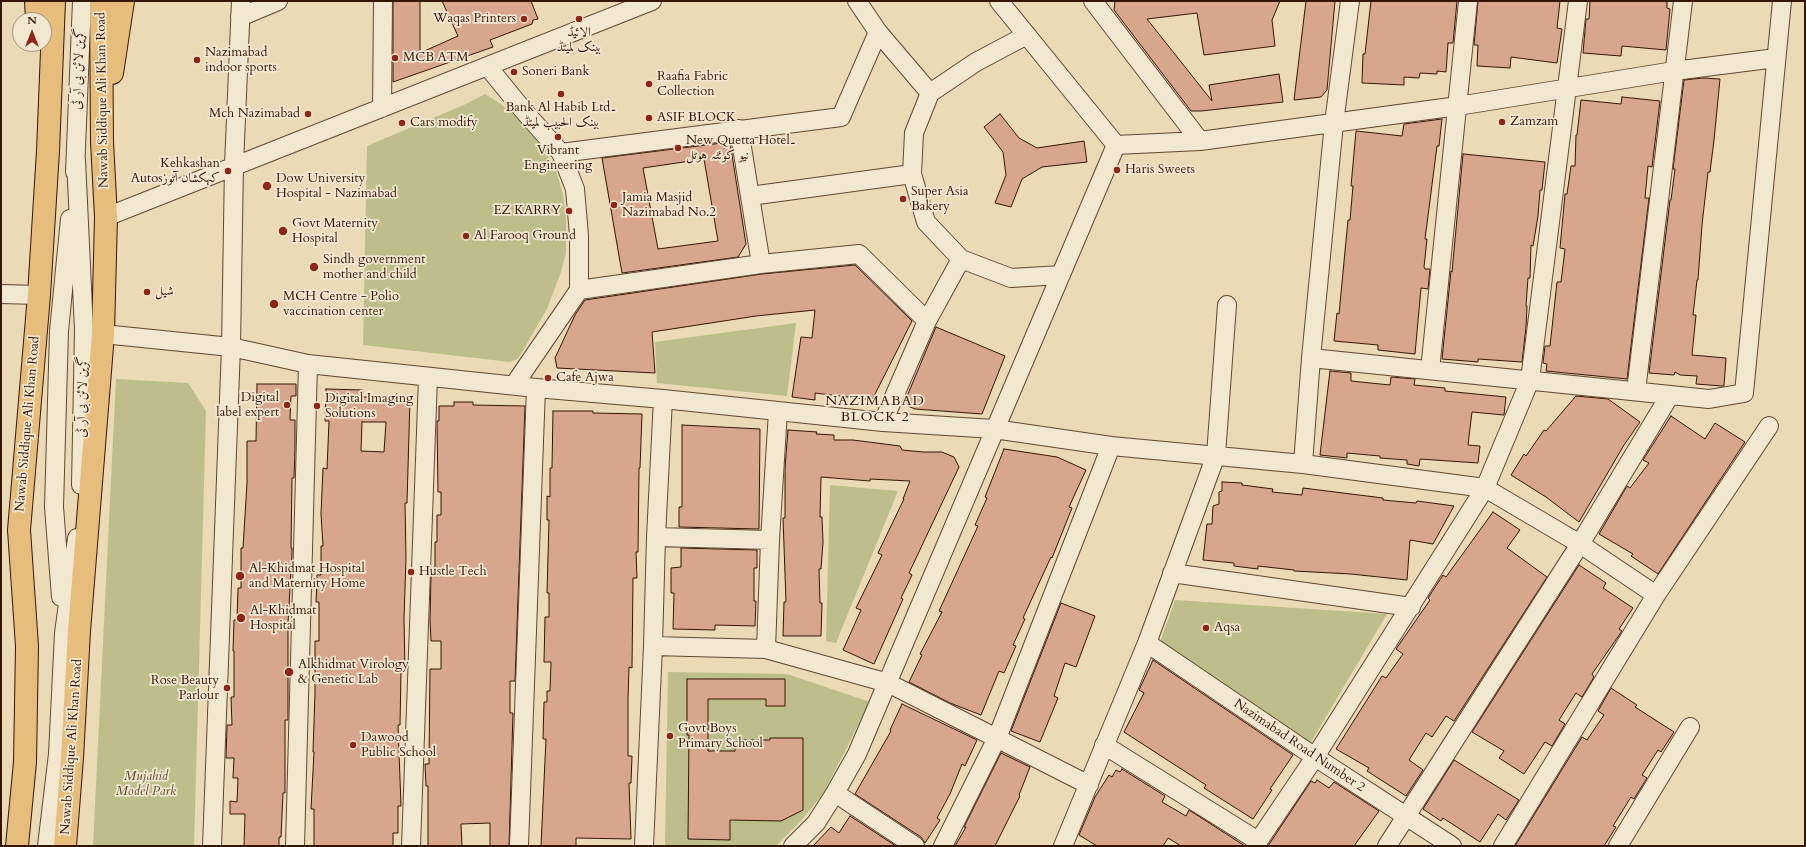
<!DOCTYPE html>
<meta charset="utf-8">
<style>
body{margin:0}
#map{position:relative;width:1806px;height:847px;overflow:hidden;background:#ebdab6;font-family:Cardo,serif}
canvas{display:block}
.frame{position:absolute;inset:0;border:2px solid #341604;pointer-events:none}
.north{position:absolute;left:12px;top:12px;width:40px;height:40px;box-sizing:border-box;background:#f2e7d0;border:1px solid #a6937e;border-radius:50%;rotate:0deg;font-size:11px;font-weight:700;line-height:16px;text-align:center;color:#341604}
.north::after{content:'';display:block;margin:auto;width:14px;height:18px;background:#8f2418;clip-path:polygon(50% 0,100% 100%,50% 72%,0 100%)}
</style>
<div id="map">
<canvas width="1806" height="847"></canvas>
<div class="frame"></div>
<div class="north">N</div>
</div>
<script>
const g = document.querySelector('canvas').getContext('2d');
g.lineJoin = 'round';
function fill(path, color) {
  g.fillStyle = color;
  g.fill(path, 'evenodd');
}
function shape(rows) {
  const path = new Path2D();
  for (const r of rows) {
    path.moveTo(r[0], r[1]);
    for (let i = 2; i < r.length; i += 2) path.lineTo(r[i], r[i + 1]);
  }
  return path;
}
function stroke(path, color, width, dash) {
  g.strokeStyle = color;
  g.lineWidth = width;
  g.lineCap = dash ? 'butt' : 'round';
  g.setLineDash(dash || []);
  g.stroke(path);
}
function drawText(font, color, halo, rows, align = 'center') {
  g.font = font + ' Cardo,Amiri,serif';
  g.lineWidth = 3.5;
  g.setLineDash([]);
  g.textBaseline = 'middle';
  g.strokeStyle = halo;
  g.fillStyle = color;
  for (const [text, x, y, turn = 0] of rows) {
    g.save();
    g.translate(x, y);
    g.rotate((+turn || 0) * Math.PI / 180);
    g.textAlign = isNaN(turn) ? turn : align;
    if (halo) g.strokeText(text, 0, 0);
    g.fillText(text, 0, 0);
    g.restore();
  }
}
fill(shape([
 [485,94,501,104,535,132,556,171,563,194,566,219,566,253,561,272,547,309,518,359,510,362,363,345,367,146,466,104],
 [796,323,787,396,657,383,655,342],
 [116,379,188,383,206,411,194,846,93,846],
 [830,485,898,491,836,643,826,641],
 [1175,600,1387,614,1308,747,1160,642],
 [668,672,787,674,870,702,823,794,800,822,776,846,665,846]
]), '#bdbe8a');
const building = shape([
 [393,1,420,1,420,53,458,36,442,1,531,1,538,19,533,20,532,24,490,40,493,47,393,82,393,1],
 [1115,1,1280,1,1272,20,1275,46,1204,55,1197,13,1147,19,1212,101,1209,85,1279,74,1283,102,1201,111,1191,111,1114,10,1115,1],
 [1306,1,1335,1,1327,90,1321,97,1294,100,1306,1],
 [1371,1,1457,1,1453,43,1448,43,1446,72,1437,71,1437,74,1420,73,1419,78,1404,77,1404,85,1362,83,1363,54,1365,54,1371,1],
 [1478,1,1560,1,1557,28,1562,29,1557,63,1511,57,1510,68,1477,66,1478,45,1474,45,1478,1],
 [1590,1,1667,1,1667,8,1670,9,1666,50,1622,46,1621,56,1583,53,1586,19,1589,19,1590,1],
 [1703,78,1720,79,1714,140,1710,172,1708,172,1702,225,1698,280,1697,280,1693,315,1696,315,1692,355,1726,358,1724,386,1722,386,1696,384,1697,376,1680,375,1675,372,1674,375,1649,373,1670,200,1671,200,1675,169,1673,169,1684,80,1703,78],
 [1622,97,1660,101,1652,167,1648,166,1645,198,1649,198,1627,379,1546,371,1547,364,1543,363,1545,346,1550,346,1557,282,1561,282,1565,249,1560,248,1565,194,1567,194,1571,166,1575,166,1576,135,1577,135,1581,100,1621,104,1622,97],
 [1000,114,1019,138,1037,148,1084,141,1087,162,1042,167,1022,179,1011,207,995,203,1006,175,1003,152,984,127,1000,114],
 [1442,119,1439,146,1437,146,1425,239,1427,239,1424,267,1425,269,1430,269,1428,289,1421,288,1415,354,1378,350,1378,345,1334,341,1337,313,1339,314,1348,220,1350,220,1353,186,1351,186,1356,131,1402,136,1404,124,1442,119],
 [730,142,746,244,738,257,622,273,602,158,730,142],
 [704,159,718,241,658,249,643,168,704,159],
 [1463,154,1545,162,1542,190,1540,190,1538,216,1533,246,1531,245,1530,278,1528,278,1526,306,1527,306,1526,327,1522,362,1478,359,1478,362,1442,359,1451,271,1452,272,1463,154],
 [855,265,912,321,872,400,815,393,815,400,792,397,801,337,812,338,815,310,756,316,652,332,655,373,557,368,555,358,575,315,585,300,762,274,855,265],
 [936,327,1005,356,982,414,915,409,908,406,905,401,936,327],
 [1330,371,1351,373,1351,381,1390,385,1391,377,1415,379,1414,385,1445,388,1445,391,1506,397,1504,415,1472,412,1468,445,1480,446,1478,463,1420,459,1419,466,1407,464,1407,460,1380,458,1380,456,1347,453,1347,458,1320,455,1330,371],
 [257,384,296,384,296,396,291,396,290,420,295,420,295,448,294,478,292,478,291,548,292,548,292,553,288,623,288,720,285,720,285,793,283,793,281,837,279,837,279,846,244,846,245,814,230,814,230,801,237,802,238,778,233,778,234,758,226,758,227,725,232,725,231,697,234,697,234,651,233,651,234,620,237,620,238,588,241,588,241,548,243,548,247,483,247,441,256,441,257,384],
 [326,389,363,390,363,397,410,398,407,503,405,503,406,558,404,618,405,672,401,672,400,725,398,725,401,806,398,806,398,833,393,833,393,846,314,846,314,809,311,809,314,752,313,752,315,693,315,641,319,641,319,602,316,602,317,575,321,575,321,546,323,546,321,514,323,468,327,469,329,421,325,421,326,389],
 [362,422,386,422,384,452,361,451,362,422],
 [1576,396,1608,399,1640,422,1624,445,1579,522,1546,497,1511,475,1524,454,1526,456,1544,430,1546,431,1576,396],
 [454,402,473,402,473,405,525,406,515,681,510,681,510,713,513,713,509,846,490,846,490,823,461,824,462,846,428,846,428,786,426,786,425,764,429,764,430,669,441,669,441,641,431,641,430,620,431,574,435,574,435,542,437,542,437,515,441,515,441,492,438,492,437,421,439,421,439,406,454,406,454,402],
 [553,411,593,411,593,413,642,414,640,468,639,468,638,552,636,552,637,578,633,578,632,668,629,667,628,699,628,756,632,756,631,783,629,783,631,839,576,838,576,846,541,846,546,739,543,739,544,702,547,702,547,691,550,691,551,662,544,662,545,617,549,617,549,593,547,593,549,520,547,520,547,496,550,497,550,468,552,468,553,411],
 [1671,416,1705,439,1715,423,1745,442,1658,574,1631,556,1633,554,1599,534,1627,486,1630,488,1649,463,1643,460,1671,416],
 [682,425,760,429,759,529,679,527,679,507,682,507,682,425],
 [788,430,817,432,816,434,834,435,834,440,853,440,900,446,902,450,923,452,942,452,954,457,959,467,909,573,912,575,901,598,903,599,874,664,843,650,861,610,856,608,882,555,878,553,904,499,903,499,910,481,870,479,870,481,821,477,820,517,822,517,823,542,821,569,819,569,820,603,822,603,821,636,783,636,784,602,786,602,783,518,785,518,785,468,788,430],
 [1004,449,1057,457,1086,470,1069,507,1072,508,1052,558,1051,557,1023,618,1025,619,1013,645,1016,646,1004,673,999,671,981,715,950,703,909,682,922,655,920,654,942,612,939,611,978,526,975,525,987,498,985,497,1004,449],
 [1222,482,1242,483,1242,485,1273,489,1272,492,1302,495,1303,488,1383,498,1383,500,1416,503,1417,501,1454,506,1433,544,1410,540,1407,580,1351,574,1294,571,1294,570,1258,566,1258,569,1234,566,1234,563,1203,560,1207,524,1212,524,1213,506,1219,504,1219,492,1222,491,1222,482],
 [1493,512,1520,530,1507,548,1547,577,1454,721,1446,716,1432,737,1426,733,1409,760,1423,770,1406,796,1367,771,1369,768,1336,749,1382,676,1386,678,1403,654,1396,649,1430,600,1428,598,1443,575,1446,577,1493,512],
 [681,548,757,550,757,568,754,568,754,601,756,601,755,626,715,625,715,630,673,629,674,593,671,593,671,568,681,567,681,548],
 [1579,565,1606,583,1603,588,1633,608,1619,629,1622,631,1592,674,1594,677,1582,697,1576,693,1559,720,1565,724,1552,746,1545,742,1524,774,1499,758,1504,751,1472,732,1579,565],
 [1061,603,1095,616,1076,667,1065,663,1054,696,1058,698,1040,742,1011,731,1061,603],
 [1153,660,1293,755,1270,789,1272,790,1253,819,1204,788,1206,785,1124,732,1144,693,1139,690,1153,660],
 [687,679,785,679,785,706,766,706,766,699,708,699,708,751,735,751,735,740,770,740,770,738,803,738,803,810,781,821,730,820,730,840,688,839,689,735,687,735,687,679],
 [1611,688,1637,705,1635,707,1674,732,1661,752,1658,750,1642,775,1647,778,1637,794,1634,799,1631,797,1613,826,1616,827,1604,846,1515,846,1582,737,1587,740,1604,715,1598,711,1611,688],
 [902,704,977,740,965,766,962,764,950,794,937,818,940,820,925,843,921,837,855,794,891,731,890,730,902,704],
 [1001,753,1030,767,1019,795,1020,796,995,846,955,846,966,827,964,827,1001,753],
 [1454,760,1519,800,1506,820,1498,814,1480,842,1443,818,1441,821,1423,809,1454,760],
 [1122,769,1165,796,1162,802,1186,816,1189,810,1245,846,1181,846,1168,838,1163,846,1097,846,1079,835,1095,797,1109,775,1112,777,1116,770,1120,772,1122,769],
 [1317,780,1329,788,1334,782,1379,811,1354,846,1268,846,1311,781,1315,783,1317,780],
 [850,816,896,846,813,846,831,827,839,833,850,816]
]);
fill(building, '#d8a58d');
stroke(building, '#341604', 1);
const minor = shape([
 [857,1,878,32,930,93],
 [999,1,1116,145],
 [1096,1,1093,1,1200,141],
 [240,17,278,1],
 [1027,35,976,62,930,93,914,133,912,174,926,222,961,259,1011,278,1061,275],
 [488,67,523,110,561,153,575,189,579,235,579,290,514,385],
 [382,108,383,1],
 [739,129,761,264],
 [1116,145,1200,141,1458,106,1674,71,1776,58],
 [561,153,841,117,878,32],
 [76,160,84,330,81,485],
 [75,172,82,1],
 [750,196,912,174],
 [106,217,652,1],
 [579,290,761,264,859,254,927,321],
 [1,294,39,295],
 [103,334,231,347,308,364,536,388,663,399,883,422,994,429,1111,446,1303,464,1485,488,1580,544,1656,595],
 [1311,358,1709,399,1744,393,1782,1],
 [1430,370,1468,1],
 [1636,391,1683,1],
 [883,422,927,321,961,259],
 [1303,464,1311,358,1334,123,1350,1],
 [656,537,770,540],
 [1172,573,1411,607],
 [61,597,54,507,59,331,70,219],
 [1147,643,1315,757,1452,846],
 [653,646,766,649,888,683,1089,785],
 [766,649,770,540,778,411],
 [1104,745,1258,841],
 [835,793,915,846],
 [47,846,58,754,64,633,77,538],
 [212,846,231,347,234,165,241,1],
 [295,846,308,364],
 [411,846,428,377],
 [519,846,536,388],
 [644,846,653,646,656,537,663,399],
 [793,846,816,823,835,793,857,754,1116,145],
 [943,846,997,738,1111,446],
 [1063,846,1147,643,1216,455,1227,305],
 [1255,846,1315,757,1485,488,1530,380,1578,1],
 [1387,846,1580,544,1670,395],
 [1503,846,1656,595,1769,426],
 [1618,846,1690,727]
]);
const major = shape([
 [36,1,37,20],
 [112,73,123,1],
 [17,846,25,762,27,646,19,530,39,295,48,151,54,1],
 [65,846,72,758,79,631,103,334,106,217,102,142,101,1]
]);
stroke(minor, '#624730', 20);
stroke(major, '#341604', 24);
stroke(minor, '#f2e7d0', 18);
stroke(major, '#e6bd7b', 22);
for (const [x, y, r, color] of [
 [524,19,4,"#8f2418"],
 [579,19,4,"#8f2418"],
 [395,58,4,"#8f2418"],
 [197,60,4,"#8f2418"],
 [514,72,4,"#8f2418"],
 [649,84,4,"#8f2418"],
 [561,94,4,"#8f2418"],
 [308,114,4,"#8f2418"],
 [649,118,4,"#8f2418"],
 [1502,122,4,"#8f2418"],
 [402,123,4,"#8f2418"],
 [558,137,4,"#8f2418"],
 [678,148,4,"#8f2418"],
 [1117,170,4,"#8f2418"],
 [228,171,4,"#8f2418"],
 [267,186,5,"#8f2418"],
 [903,199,4,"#8f2418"],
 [614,205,4,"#8f2418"],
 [569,211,4,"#8f2418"],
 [283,231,5,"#8f2418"],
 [466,236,4,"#8f2418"],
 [314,267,5,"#8f2418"],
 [147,292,4,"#8f2418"],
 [274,304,5,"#8f2418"],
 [548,378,4,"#8f2418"],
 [287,405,4,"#8f2418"],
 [317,406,4,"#8f2418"],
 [411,572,4,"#8f2418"],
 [240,576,5,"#8f2418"],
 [241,618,5,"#8f2418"],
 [1206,628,4,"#8f2418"],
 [289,672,5,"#8f2418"],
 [227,688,4,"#8f2418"],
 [670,736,4,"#8f2418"],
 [353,745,4,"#8f2418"]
]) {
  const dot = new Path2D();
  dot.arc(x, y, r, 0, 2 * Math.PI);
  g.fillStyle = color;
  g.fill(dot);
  stroke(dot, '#f2e7d0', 1.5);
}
drawText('13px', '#341604', '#f2e7d0', [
 ["Waqas Printers",516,19,"right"],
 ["الائیڈ",579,33,"center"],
 ["بینک لمیٹڈ",579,48,"center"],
 ["Nazimabad",205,53],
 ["indoor sports",205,68],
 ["MCB ATM",403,58],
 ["Soneri Bank",522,72],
 ["Raafia Fabric",657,77],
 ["Collection",657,92],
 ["Bank Al Habib Ltd۔",561,108,"center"],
 ["بینک الحبیب لمیٹڈ",561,123,"center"],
 ["Mch Nazimabad",300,114,"right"],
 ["ASIF BLOCK",657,118],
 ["Zamzam",1510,122],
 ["Cars modify",410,123],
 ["New Quetta Hotel۔",686,141],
 ["نیو کوئٹہ ہوٹل",686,156],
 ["Vibrant",558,151,"center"],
 ["Engineering",558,166,"center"],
 ["Kehkashan",220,164,"right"],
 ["Autosکہکشاں آٹوز",220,179,"right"],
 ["Haris Sweets",1125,170],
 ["Dow University",276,179],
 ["Hospital - Nazimabad",276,194],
 ["Super Asia",911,192],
 ["Bakery",911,207],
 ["Jamia Masjid",622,198],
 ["Nazimabad No.2",622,213],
 ["EZ KARRY",561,211,"right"],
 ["Govt Maternity",292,224],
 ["Hospital",292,239],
 ["Al Farooq Ground",474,236],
 ["Sindh government",323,260],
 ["mother and child",323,275],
 ["شیل",155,292],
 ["MCH Centre - Polio",283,297],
 ["vaccination center",283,312],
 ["Cafe Ajwa",556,378],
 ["Digital",279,398,"right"],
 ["label expert",279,413,"right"],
 ["Digital Imaging",325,399],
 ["Solutions",325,414],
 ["Al-Khidmat Hospital",249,569],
 ["and Maternity Home",249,584],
 ["Hustle Tech",419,572],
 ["Al-Khidmat",250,611],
 ["Hospital",250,626],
 ["Aqsa",1214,628],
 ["Alkhidmat Virology",298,665],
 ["& Genetic Lab",298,680],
 ["Rose Beauty",219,681,"right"],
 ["Parlour",219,696,"right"],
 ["Govt Boys",678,729],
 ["Primary School",678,744],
 ["Dawood",361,738],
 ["Public School",361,753]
], 'left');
drawText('13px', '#341604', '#f2e7d0', [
 ["گرین لائن بی آر ٹی",79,69,-88],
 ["Nawab Siddique Ali Khan Road",103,100,-91],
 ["گرین لائن بی آر ٹی",83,397,-89],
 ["Nawab Siddique Ali Khan Road",28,424,-85],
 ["Nazimabad Road Number 2",1299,746,34],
 ["Nawab Siddique Ali Khan Road",72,747,-86]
]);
drawText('italic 13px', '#5d482c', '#f2e7d0', [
 ["Mujahid",146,777],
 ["Model Park",146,792]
]);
g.letterSpacing = '1px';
drawText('14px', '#341604', '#f2e7d0', [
 ["NAZIMABAD",875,402],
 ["BLOCK 2",875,418]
]);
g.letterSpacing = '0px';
</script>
